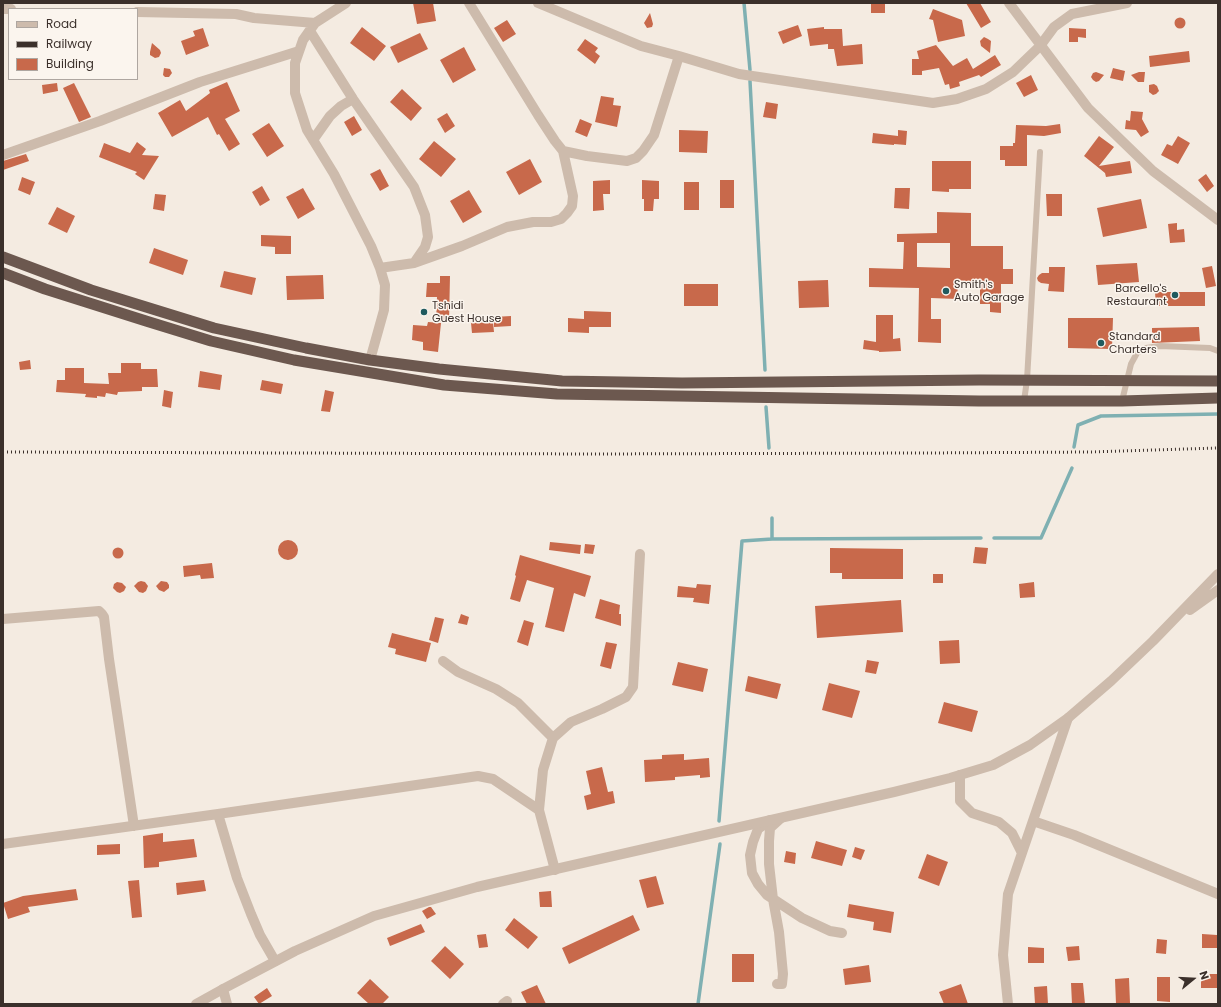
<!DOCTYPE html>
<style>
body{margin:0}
#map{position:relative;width:1221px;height:1007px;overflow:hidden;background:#f4ebe1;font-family:Poppins,sans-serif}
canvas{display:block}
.frame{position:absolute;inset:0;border:4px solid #3b302b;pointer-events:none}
.legend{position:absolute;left:8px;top:8px;width:130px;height:72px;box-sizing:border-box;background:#fbf5ee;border:1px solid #aea6a0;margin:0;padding:5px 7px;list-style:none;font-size:12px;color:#3b302b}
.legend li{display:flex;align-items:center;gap:8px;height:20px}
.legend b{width:20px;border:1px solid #aea6a0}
.north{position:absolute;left:1173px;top:959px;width:40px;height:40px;-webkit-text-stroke:3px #fbf5ee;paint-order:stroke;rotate:72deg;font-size:11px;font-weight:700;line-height:16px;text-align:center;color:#3b302b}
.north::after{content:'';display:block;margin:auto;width:14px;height:18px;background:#3b302b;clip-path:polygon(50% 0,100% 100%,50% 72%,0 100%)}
</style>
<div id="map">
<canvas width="1221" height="1007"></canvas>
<div class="frame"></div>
<ul class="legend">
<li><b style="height:5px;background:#cdbbac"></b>Road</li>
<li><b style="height:5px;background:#3b302b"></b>Railway</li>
<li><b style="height:11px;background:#c8694b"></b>Building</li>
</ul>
<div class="north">N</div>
</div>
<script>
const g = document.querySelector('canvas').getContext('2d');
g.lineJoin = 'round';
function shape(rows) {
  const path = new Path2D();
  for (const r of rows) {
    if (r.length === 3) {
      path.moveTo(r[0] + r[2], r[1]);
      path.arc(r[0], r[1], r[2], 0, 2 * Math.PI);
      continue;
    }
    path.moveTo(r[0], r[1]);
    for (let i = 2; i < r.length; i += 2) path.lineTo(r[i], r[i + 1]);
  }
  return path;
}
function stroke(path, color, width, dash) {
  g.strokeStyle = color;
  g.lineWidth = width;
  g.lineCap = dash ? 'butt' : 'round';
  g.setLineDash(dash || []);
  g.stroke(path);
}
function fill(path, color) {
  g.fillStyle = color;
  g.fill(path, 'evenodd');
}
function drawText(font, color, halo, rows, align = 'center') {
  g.font = font + ' Poppins,sans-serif';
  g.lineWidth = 3;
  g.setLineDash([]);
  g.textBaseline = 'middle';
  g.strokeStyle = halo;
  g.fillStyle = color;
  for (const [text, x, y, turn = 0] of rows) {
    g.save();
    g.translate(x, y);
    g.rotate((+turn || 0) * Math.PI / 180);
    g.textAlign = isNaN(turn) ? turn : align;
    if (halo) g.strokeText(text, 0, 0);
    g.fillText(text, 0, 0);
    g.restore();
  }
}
stroke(shape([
 [744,3,750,70],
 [750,81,765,370],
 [766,407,769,448],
 [1074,447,1078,425,1101,416,1218,414],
 [994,538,1041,538,1072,468],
 [772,539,772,518],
 [719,821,742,541,772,539,981,538],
 [698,1004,720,844]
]), '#7fb0b2', 3.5);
fill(shape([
 [413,3,433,3,436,21,417,24],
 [871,3,885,3,885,13,871,13],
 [966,3,980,3,991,22,981,28],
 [933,9,962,20,965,36,938,42,933,20,929,19],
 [650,13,653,24,652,27,647,28,644,23],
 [1180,23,5.5],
 [507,20,516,34,503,42,494,28],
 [798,25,802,36,783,44,778,32],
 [362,27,386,46,374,61,350,43],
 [824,27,824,29,842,29,843,46,862,44,863,64,837,66,834,49,828,49,828,44,810,46,807,29],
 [203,28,209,46,186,55,181,41,195,36,193,31],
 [1069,28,1086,29,1086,38,1078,37,1078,42,1069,42],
 [420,33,428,49,398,63,390,47],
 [984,37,988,39,991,41,990,53,981,46,980,41],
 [585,39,598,48,595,52,600,56,595,64,577,50],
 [152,43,160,50,161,53,159,57,155,58,150,55,150,52],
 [936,45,953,66,967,58,973,69,995,55,1001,65,981,77,979,75,959,82,960,86,950,89,949,84,945,85,939,68,922,71,922,75,912,75,912,59,919,59,917,51],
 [464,47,476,70,453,83,440,60],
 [1189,51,1190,62,1150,67,1149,56],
 [164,68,170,69,172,73,169,77,165,77,163,75],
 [1113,68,1125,71,1123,81,1110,78],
 [1096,72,1104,75,1099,81,1096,82,1093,80,1091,77,1093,73],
 [1139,72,1145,72,1144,82,1138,82,1131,75],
 [1031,75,1038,90,1024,97,1016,83],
 [227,82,240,111,225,119,240,144,229,151,219,134,217,135,208,117,172,137,158,113,180,100,186,111,210,93,209,90],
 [57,83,58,91,43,94,42,85],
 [74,83,91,117,79,122,63,88],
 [1154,84,1157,86,1159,91,1156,94,1153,95,1149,92,1149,85],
 [402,89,422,108,411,121,390,102],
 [601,96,614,98,613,105,621,106,617,127,595,122],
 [766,102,778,104,776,119,763,117],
 [1131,111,1143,112,1142,119,1149,132,1141,137,1136,130,1125,129,1126,120,1130,121],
 [447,113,455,126,445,133,437,119],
 [354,116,362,130,352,136,344,122],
 [580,119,592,124,587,137,575,132],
 [269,123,284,146,267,157,252,134],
 [1060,124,1061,133,1044,136,1027,135,1027,166,1005,166,1005,160,1000,160,1000,146,1013,146,1013,143,1015,143,1016,125,1046,126],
 [679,130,708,131,707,153,679,152],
 [898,130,907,131,906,145,894,144,894,145,872,143,873,133,898,136],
 [1099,136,1114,147,1099,166,1130,161,1132,173,1106,177,1105,173,1084,156],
 [1178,136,1190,143,1178,164,1161,155,1167,144,1172,146],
 [434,141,456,159,441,177,419,159],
 [137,142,146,149,142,155,159,156,144,180,135,174,137,172,99,157,104,143,130,153],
 [26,154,29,161,3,170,3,161],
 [530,159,542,182,519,195,506,172],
 [932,161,971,161,971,189,949,189,949,192,932,191],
 [380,169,389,186,380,191,370,174],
 [1206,174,1214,186,1207,192,1198,180],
 [22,177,35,182,30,195,18,190],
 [610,180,610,194,603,194,604,210,593,211,593,181],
 [642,180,659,181,659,199,654,199,653,211,644,211,644,199,642,199],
 [720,180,734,180,734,208,720,208],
 [684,182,699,182,699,210,684,210],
 [262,186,270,200,260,206,252,192],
 [303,188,315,209,298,219,286,197],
 [895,188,910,188,909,209,894,208],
 [469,190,482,212,463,223,450,201],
 [155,194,166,195,164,211,153,209],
 [1046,194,1062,194,1062,216,1047,216],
 [1141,199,1147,228,1103,237,1097,208],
 [57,207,75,216,67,233,48,224],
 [937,212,971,213,971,246,1003,246,1003,269,1013,269,1013,284,1001,284,1001,313,990,312,990,304,980,304,980,285,958,284,957,299,931,298,931,319,941,319,941,343,918,342,919,288,869,287,869,268,903,269,904,242,897,242,897,234,937,233],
 [917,243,950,243,950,268,917,267],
 [1177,223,1177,230,1184,229,1185,242,1170,243,1168,224],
 [261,235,291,236,291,254,275,254,275,247,261,246],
 [154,248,188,260,183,275,149,263],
 [1137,263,1139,282,1098,285,1096,265],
 [1212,266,1216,286,1206,288,1202,268],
 [1049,267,1065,267,1064,292,1048,291,1049,284,1041,283,1038,281,1037,278,1039,275,1042,273,1049,273],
 [224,271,256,278,252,295,220,287],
 [323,275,324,299,287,300,286,276],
 [440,276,450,276,449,322,436,322,437,297,426,297,427,283,440,283],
 [828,280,829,307,799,308,798,281],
 [684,284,718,284,718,306,684,306],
 [1155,292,1205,292,1205,306,1156,306],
 [584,311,611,312,611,327,589,327,589,333,568,332,568,318,584,319],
 [876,315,893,315,893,339,900,338,901,351,879,352,879,351,863,349,864,340,876,342],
 [511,316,511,326,494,327,494,317],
 [1068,318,1113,318,1112,349,1068,348],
 [428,322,441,323,438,352,423,350,423,342,412,340,413,325,427,326],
 [493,322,494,332,472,333,471,323],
 [1199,327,1200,341,1152,343,1152,328],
 [30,360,31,369,20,370,19,362],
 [121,363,141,363,141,369,157,369,158,387,142,387,142,391,118,392,117,395,106,393,105,397,97,396,97,398,85,397,86,394,56,392,57,380,65,380,65,368,84,368,84,383,109,384,108,373,121,373],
 [200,371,222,375,220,390,198,387],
 [262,380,283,384,281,394,260,390],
 [164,390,173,392,171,408,162,406],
 [325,390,334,392,330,412,321,411],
 [288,550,10],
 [550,542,581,545,580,554,549,550],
 [585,544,595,545,593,554,584,553],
 [975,547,988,548,986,564,973,563],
 [118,553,5.5],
 [830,548,903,549,903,579,842,579,842,573,830,573],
 [520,555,591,576,585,597,574,593,564,632,545,627,554,588,527,580,520,602,510,599,516,576,515,575],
 [212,563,214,578,201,579,200,575,184,577,183,566],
 [933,574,943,574,943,583,933,583],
 [141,581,145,582,148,586,146,591,143,593,139,592,134,586,138,582],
 [161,581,167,582,169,585,169,588,164,592,159,590,156,586],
 [117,582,122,583,126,587,124,591,120,593,117,592,113,588,114,584],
 [1034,582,1035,597,1020,598,1019,584],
 [697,584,711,585,709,604,693,602,694,598,677,597,678,586,696,588],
 [600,599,620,605,619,614,621,614,621,626,595,618],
 [901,600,903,632,817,638,815,606],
 [461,614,469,617,467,625,458,623],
 [435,617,444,619,438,643,429,640],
 [524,620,534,623,528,646,517,642],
 [392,633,431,643,426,662,395,654,396,649,388,647],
 [959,640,960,663,940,664,939,641],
 [606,642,617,644,611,669,600,666],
 [867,660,879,662,876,674,865,672],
 [678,662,708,669,703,692,672,685],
 [748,676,781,684,777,699,745,691],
 [829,683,860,691,852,718,822,710],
 [944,702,978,711,972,732,938,723],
 [684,754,684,760,709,758,710,777,700,778,700,775,675,777,675,780,645,782,644,760,662,759,662,755],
 [602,767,608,792,613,791,615,803,587,810,584,796,591,794,586,771],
 [163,833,163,842,194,839,197,857,159,862,159,867,144,868,143,836],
 [816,841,847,850,842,866,811,858],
 [120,844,120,854,97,855,97,845],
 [855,847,865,850,861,860,852,857],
 [786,851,796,853,795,864,784,862],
 [927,854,948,862,939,886,918,878],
 [656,876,664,904,647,908,639,880],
 [139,880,142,917,132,918,128,881],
 [204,880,206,891,177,895,176,883],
 [76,889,78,900,28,907,30,912,8,919,3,903,23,896],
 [551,891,552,907,540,907,539,892],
 [849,904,894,912,891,933,873,930,874,922,847,917],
 [429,907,431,907,436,914,427,919,422,911],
 [633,915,640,930,569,964,562,948],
 [514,918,538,937,528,949,505,930],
 [421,924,425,932,390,946,387,938],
 [486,934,488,947,479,948,477,935],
 [1202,934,1217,935,1217,948,1202,948],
 [1157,939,1167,940,1166,954,1156,953],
 [445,946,464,964,450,979,431,961],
 [1079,946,1080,960,1068,961,1066,947],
 [1028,947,1044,948,1044,963,1028,963],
 [732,954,754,954,754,982,732,982],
 [869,965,871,982,845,985,843,969],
 [1201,974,1218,974,1218,988,1201,988],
 [1157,977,1170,977,1170,1002,1157,1001],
 [1129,978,1130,1003,1116,1004,1115,979],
 [370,979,389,997,382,1004,369,1004,357,993],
 [1071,983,1083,983,1085,1004,1072,1004],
 [961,984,968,1004,944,1004,939,992],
 [537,985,546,1004,527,1004,521,992],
 [1047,986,1048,1004,1035,1004,1034,987],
 [267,988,272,996,259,1004,254,997]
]), '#c8694b');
stroke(shape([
 [1024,401,1027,380,1040,152],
 [1122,401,1131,364,1137,353,1146,348,1160,346,1210,348,1218,351]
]), '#cdbbac', 6);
stroke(shape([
 [538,3,641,46,679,56,739,74,933,103,957,99,986,89,1013,72,1040,46,1054,27,1072,14,1127,3],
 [1009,3,1088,108,1153,171,1218,220],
 [3,9,11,9],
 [137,12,236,14,254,18,315,23,346,3],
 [315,23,303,40,295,63,295,93,307,130,334,174,371,246,380,268,385,285,384,310,370,360],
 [310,31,353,99,414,187,425,215,428,237,425,247,414,263],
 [313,140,330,116,341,106,353,99],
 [563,151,587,156,627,161,636,158,643,151,654,135,679,56],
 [3,155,100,121,200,82,299,51],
 [380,268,414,263,462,246,507,227,533,222,551,222,561,219,567,213,572,206,573,196,563,151,555,141,538,115,469,3],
 [3,619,99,611,102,614,104,617,109,659,134,826],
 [443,661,458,672,496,689,518,703,553,738],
 [960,775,960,801,972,813,999,822,1012,833,1022,853],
 [218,814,237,878,251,914,260,935,275,961],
 [770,820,758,829,753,842,750,855,752,873,758,884,767,895,802,918,830,931,842,933],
 [1033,821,1074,835,1218,894],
 [3,844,218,814,478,776,493,779,539,810],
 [555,870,539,810,543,770,553,738,571,722,602,709,626,697,633,687,640,554],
 [777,984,782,984,783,974,779,932,773,899,769,864,769,841,770,828,781,818],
 [223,989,227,1004],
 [503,1004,507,1001],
 [1008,1004,1003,955,1008,894,1068,718]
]), '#cdbbac', 10);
stroke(shape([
 [1190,610,1218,590],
 [196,1004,223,989,295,951,374,916,477,887,894,792,950,778,993,765,1030,745,1068,718,1111,681,1153,641,1218,574]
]), '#cdbbac', 10);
stroke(shape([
 [3,257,91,290,214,328,306,348,370,360,439,369,562,381,682,383,979,380,1218,381],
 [3,273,45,289,146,321,211,341,294,360,444,385,557,394,979,401,1122,401,1218,398]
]), '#6c584f', 11);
stroke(shape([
 [3,452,592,454,925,453,1091,452,1218,448]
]), '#3b302b', 3, [1, 3]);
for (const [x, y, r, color] of [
 [946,291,4,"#1f5a5e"],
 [1175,295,4,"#1f5a5e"],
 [424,312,4,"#1f5a5e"],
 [1101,343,4,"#1f5a5e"]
]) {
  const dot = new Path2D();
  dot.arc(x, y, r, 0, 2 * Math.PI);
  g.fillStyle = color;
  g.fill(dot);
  stroke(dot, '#fbf5ee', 1.5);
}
drawText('11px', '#3b302b', '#fbf5ee', [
 ["Smith's",954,285],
 ["Auto Garage",954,298],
 ["Barcello's",1167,289,"right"],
 ["Restaurant",1167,302,"right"],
 ["Tshidi",432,306],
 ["Guest House",432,319],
 ["Standard",1109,337],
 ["Charters",1109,350]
], 'left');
</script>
